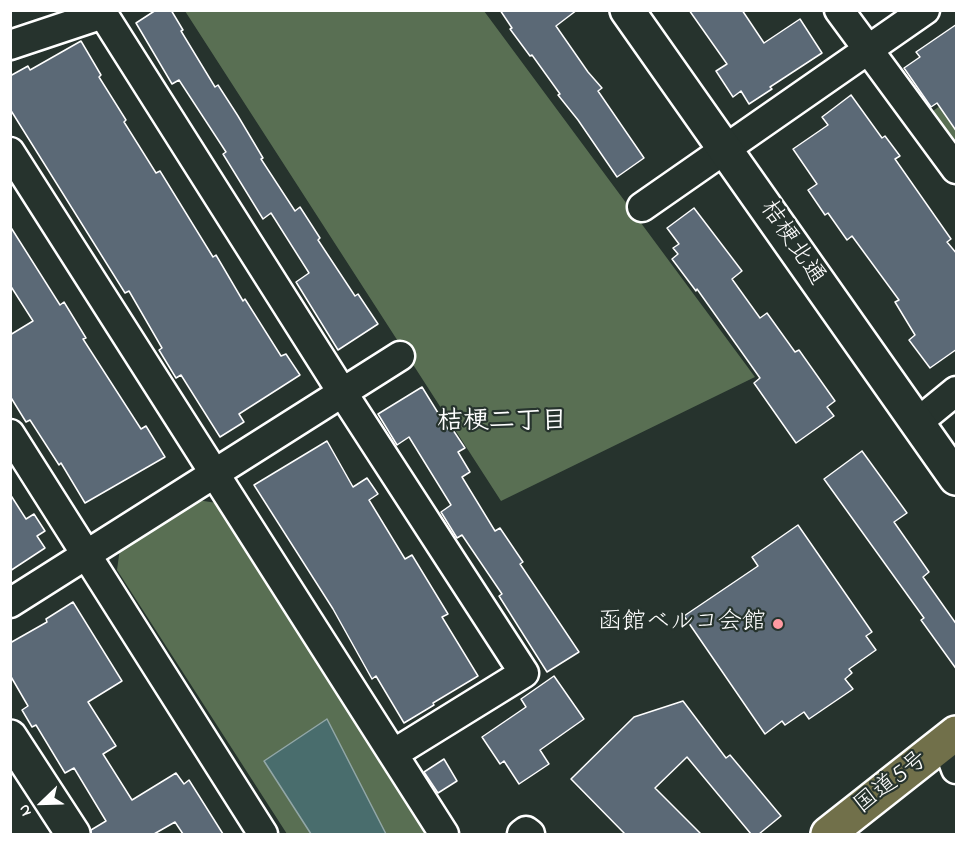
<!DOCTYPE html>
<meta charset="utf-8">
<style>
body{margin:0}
#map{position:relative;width:967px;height:845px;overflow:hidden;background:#26332d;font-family:"Indie Flower",sans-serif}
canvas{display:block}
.frame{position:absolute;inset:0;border:12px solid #fff;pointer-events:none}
.north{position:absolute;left:12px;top:773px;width:60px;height:60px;-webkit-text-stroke:4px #26332d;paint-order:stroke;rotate:247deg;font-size:16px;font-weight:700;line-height:24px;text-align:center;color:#fff}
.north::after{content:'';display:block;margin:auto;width:21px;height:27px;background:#fff;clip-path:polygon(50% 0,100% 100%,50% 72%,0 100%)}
</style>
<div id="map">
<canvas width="967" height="845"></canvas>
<div class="frame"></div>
<div class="north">N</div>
</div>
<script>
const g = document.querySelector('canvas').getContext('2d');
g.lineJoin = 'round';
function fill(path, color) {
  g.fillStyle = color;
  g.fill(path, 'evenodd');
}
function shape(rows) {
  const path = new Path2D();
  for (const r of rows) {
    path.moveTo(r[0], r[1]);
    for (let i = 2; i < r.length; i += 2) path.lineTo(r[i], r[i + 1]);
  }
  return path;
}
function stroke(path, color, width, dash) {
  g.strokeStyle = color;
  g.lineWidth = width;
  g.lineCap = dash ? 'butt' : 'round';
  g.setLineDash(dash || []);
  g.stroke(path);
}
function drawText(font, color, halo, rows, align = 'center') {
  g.font = font + ' "Indie Flower","Klee One",sans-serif';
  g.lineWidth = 4.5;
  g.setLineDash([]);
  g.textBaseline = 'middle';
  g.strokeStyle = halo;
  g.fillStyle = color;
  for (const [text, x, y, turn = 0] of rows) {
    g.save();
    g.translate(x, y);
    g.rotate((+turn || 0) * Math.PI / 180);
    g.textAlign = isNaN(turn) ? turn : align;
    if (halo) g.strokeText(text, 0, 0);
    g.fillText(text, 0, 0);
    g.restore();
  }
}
fill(shape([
 [185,11,484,11,755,377,501,501],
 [956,94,956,143,933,111],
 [197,500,217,503,431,834,287,834,117,570,120,548]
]), '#596f53');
const water = shape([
 [327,719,386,834,311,834,264,761,327,719]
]);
fill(water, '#496d6d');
stroke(water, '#92a7a7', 1.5);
const building = shape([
 [156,10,171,10,183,30,181,31,215,87,218,85,238,116,263,158,261,159,295,211,300,207,320,238,318,240,355,296,358,294,378,324,338,350,296,282,309,273,271,213,263,219,223,154,226,152,179,80,172,84,136,23,156,10],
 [500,10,577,10,556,26,588,72,602,88,598,91,644,158,617,177,578,120,558,95,560,94,532,55,530,56,510,29,512,28,500,10],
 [689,10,742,10,764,43,800,19,822,53,770,87,772,89,749,104,741,91,733,97,716,71,727,64,689,10],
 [957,24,957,132,937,103,931,107,904,68,920,57,916,52,957,24],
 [81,41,101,75,99,77,126,120,124,122,156,173,160,171,213,257,216,255,243,301,245,299,281,356,286,354,300,375,239,414,244,422,220,437,181,375,176,378,159,350,162,348,129,291,125,293,10,109,10,76,28,66,30,70,81,41],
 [851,95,882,138,885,136,900,156,895,159,951,239,947,242,957,254,957,349,930,368,909,340,915,335,895,302,899,300,852,236,847,240,828,213,825,215,808,190,817,184,793,149,828,125,822,117,851,95],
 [694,208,742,271,732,279,760,318,767,313,795,352,799,350,835,401,827,407,834,416,796,443,754,383,760,378,697,289,696,291,672,259,678,254,673,248,679,244,667,228,694,208],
 [10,226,60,305,64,302,86,338,83,339,141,429,146,426,165,457,85,503,61,463,59,465,30,420,26,422,10,396,10,335,33,321,10,285,10,226],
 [422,387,448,429,451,427,465,448,458,452,470,472,462,477,495,531,500,528,523,562,520,564,579,652,547,672,499,596,502,594,462,535,457,538,441,512,451,505,409,437,397,445,378,414,422,387],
 [327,441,353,487,367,478,378,494,369,500,405,559,412,555,448,614,442,617,478,676,433,703,434,705,404,723,376,676,372,679,333,609,254,485,327,441],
 [862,451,907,513,894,522,929,572,923,577,957,625,957,670,921,620,924,618,824,479,862,451],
 [10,494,26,519,34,514,45,531,37,536,45,548,10,571,10,494],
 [798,525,872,632,866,636,876,650,849,669,852,673,845,679,853,689,809,719,804,712,785,725,782,721,765,734,684,616,758,566,752,557,798,525],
 [73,602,122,681,88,702,116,746,103,754,132,800,176,773,184,784,189,780,223,834,183,834,175,822,154,834,91,834,91,830,106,821,74,768,65,773,36,725,32,727,22,710,28,706,10,675,10,643,47,622,46,619,73,602],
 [554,676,584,719,540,750,549,764,519,784,504,761,500,764,482,737,526,707,521,699,554,676],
 [683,701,726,758,730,755,781,816,759,834,751,834,687,757,655,788,701,834,625,834,571,779,634,717,683,701],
 [444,759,457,781,438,793,424,772,444,759]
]);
fill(building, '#5b6976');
stroke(building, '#fff', 1.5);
const street = shape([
 [839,10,956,169],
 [10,45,103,14,342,392,524,673,393,754,444,834],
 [10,152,393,754],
 [642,207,925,10],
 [917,423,956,391],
 [10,434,263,834],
 [10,603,400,356],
 [946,742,956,769],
 [522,834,526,831,530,834]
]);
const secondary = shape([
 [627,10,956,478],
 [10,737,73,834]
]);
const highway = shape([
 [828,834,956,733]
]);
stroke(street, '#fff', 33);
stroke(secondary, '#fff', 38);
stroke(highway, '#fff', 38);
stroke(street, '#26332d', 28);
stroke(secondary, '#26332d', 33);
stroke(highway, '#71704a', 33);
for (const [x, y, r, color] of [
 [778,624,6,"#ff9aa2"]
]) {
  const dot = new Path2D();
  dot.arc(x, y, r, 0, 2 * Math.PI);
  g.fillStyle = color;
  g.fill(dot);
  stroke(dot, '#26332d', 2);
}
drawText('24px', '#fff', '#26332d', [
 ["桔梗北通",791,244,56],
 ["国道5号",892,784,-38]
]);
drawText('24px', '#fff', '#26332d', [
 ["函館ベルコ会館",766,624]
], 'right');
drawText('bold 26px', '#fff', '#26332d', [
 ["桔梗二丁目",502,424]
]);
</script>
